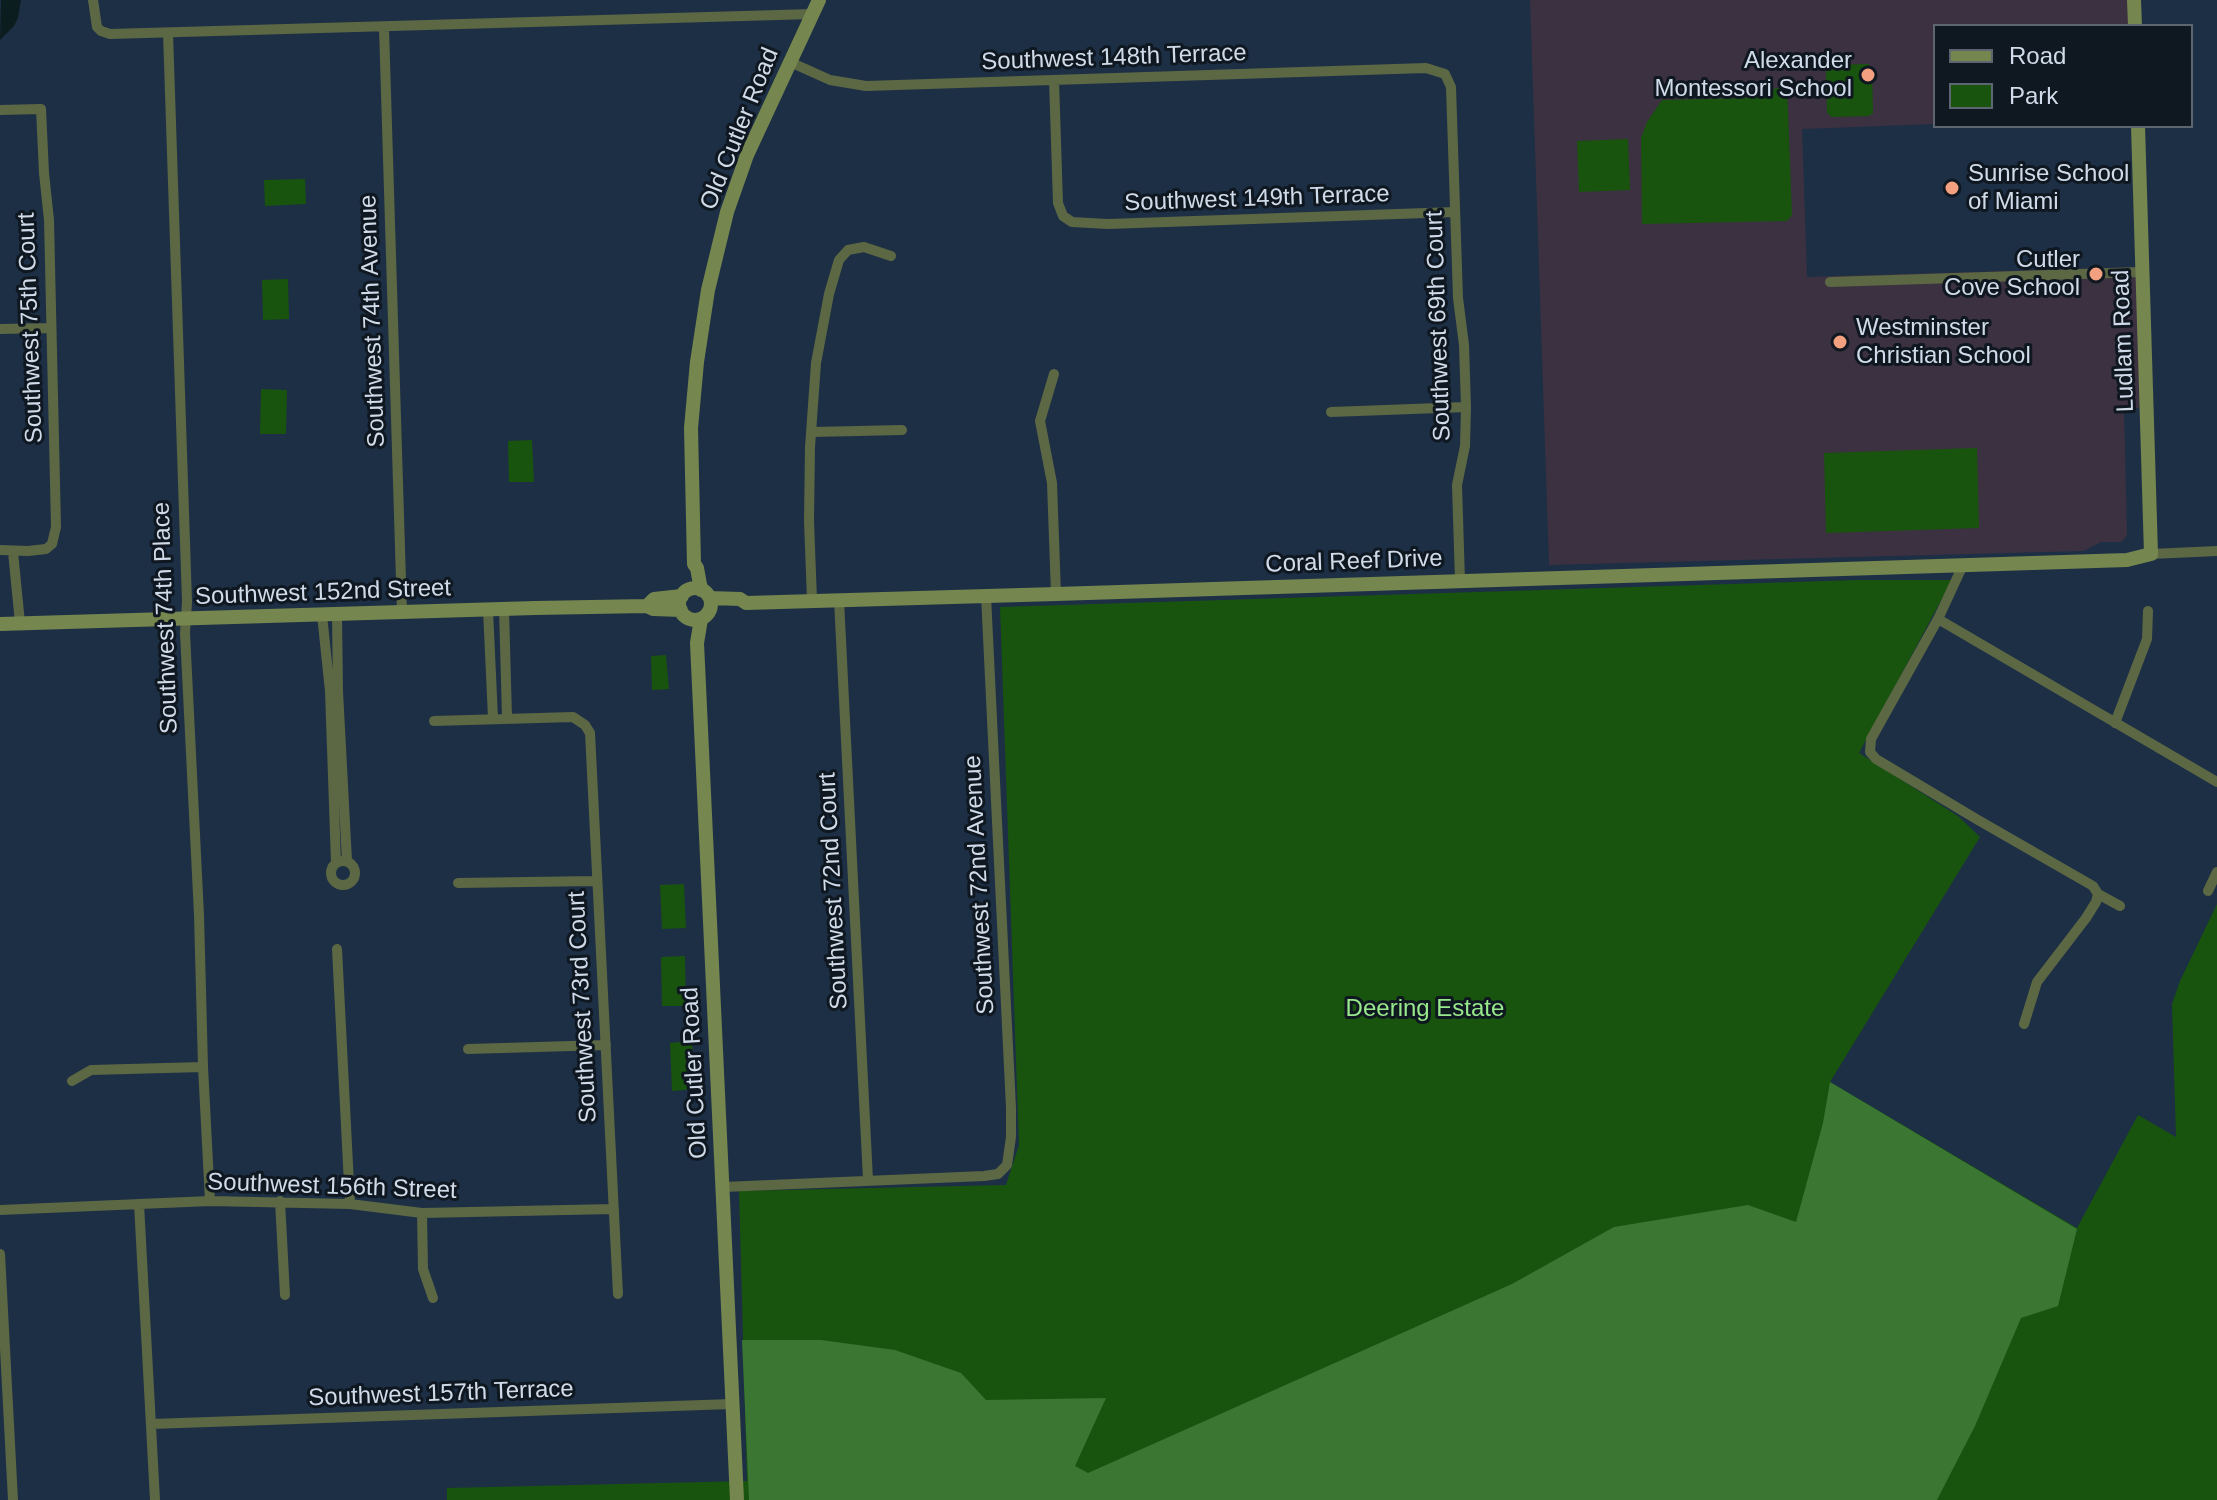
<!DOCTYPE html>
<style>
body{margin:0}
#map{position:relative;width:2217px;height:1500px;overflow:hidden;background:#1d2f45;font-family:Arial,sans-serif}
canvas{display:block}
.legend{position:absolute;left:1933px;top:24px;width:260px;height:104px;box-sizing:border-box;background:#0f1720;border:2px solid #5c6570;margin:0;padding:10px 14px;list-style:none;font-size:24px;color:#d0dbe9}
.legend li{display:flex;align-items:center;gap:16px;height:40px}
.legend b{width:40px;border:2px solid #5c6570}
</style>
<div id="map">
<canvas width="2217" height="1500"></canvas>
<ul class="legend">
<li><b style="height:10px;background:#75864f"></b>Road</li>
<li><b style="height:22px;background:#19540e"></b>Park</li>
</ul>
</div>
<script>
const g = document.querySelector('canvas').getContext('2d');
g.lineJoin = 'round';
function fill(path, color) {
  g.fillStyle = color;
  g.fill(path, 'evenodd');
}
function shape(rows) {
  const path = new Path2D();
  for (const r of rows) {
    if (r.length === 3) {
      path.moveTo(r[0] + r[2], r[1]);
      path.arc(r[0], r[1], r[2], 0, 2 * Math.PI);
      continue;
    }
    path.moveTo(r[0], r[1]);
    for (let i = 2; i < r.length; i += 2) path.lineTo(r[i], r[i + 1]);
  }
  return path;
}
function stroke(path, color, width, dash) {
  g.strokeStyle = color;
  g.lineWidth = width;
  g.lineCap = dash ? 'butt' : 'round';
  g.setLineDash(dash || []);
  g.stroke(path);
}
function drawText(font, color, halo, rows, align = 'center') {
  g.font = font + ' Arial,sans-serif';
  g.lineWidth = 6;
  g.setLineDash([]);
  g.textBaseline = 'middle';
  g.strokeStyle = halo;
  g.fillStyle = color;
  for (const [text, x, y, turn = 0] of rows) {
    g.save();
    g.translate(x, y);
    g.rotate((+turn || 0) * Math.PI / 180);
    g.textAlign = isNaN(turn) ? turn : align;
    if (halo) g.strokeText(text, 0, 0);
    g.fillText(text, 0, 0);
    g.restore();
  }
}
fill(shape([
 [1530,0,2128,0,2129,26,1935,26,1935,124,1802,129,1807,277,2138,267,2139,408,2124,409,2127,535,2122,542,2101,542,2084,551,1549,565]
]), '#3c3140');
fill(shape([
 [1868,64,1872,68,1873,113,1869,116,1832,117,1827,113,1826,70,1830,65],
 [1787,85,1792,215,1787,221,1642,224,1641,138,1647,122,1662,100,1745,98],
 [1628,139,1630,190,1579,192,1577,141],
 [305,179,306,204,265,206,264,180],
 [288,279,289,319,263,320,262,280],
 [261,389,287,390,286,434,260,434],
 [532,440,534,482,509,482,508,441],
 [1977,448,1979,528,1826,533,1824,453],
 [1858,580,1952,580,1859,753,1958,816,1980,837,1830,1082,2077,1228,2138,1115,2176,1137,2172,1004,2180,981,2217,904,2217,1500,447,1500,447,1488,747,1481,739,1191,1006,1185,1019,1145,1000,607],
 [666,655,669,689,652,690,651,656],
 [684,884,686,928,662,929,660,885],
 [685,956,686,1006,662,1006,661,957],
 [692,1041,695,1089,672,1091,670,1043]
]), '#19540e');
fill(shape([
 [1830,1082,2077,1229,2058,1306,2021,1318,1975,1426,1937,1500,749,1500,742,1340,821,1340,895,1350,961,1373,986,1400,1106,1398,1075,1466,1088,1473,1512,1284,1614,1227,1748,1205,1796,1222,1823,1123]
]), '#3b7732');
fill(shape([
 [1,0,21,0,18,18,14,26,0,40]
]), '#0c1d20');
stroke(shape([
 [93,0,97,27,101,31,110,34,813,14],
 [384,28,402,613],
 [168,33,187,602,185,633,199,915,203,1067,210,1201],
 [790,62,830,80,866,86,1426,68,1445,74,1451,87,1458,298,1464,345,1466,407,1465,446,1457,485,1460,581],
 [1054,80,1058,203,1063,216,1072,222,1108,224,1455,212],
 [0,110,41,109,44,173,49,220,56,527,52,544,46,549,28,551,0,550],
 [1830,282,2143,272],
 [0,329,51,328],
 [1054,374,1040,421,1052,483,1056,594],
 [1331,412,1466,407],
 [812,432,902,430],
 [13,552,20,623],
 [2151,554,2217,551],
 [1963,565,1938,619,1871,739,1870,752,1876,759,1978,820,2093,886,2098,894,2120,906],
 [812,600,809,521,810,447,816,363,829,294,839,260,848,250,864,247,891,256],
 [839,600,868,1180],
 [504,609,507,718],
 [488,610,493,718],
 [322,615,330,691,336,863],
 [337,615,338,691,347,861],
 [1938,619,2217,782],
 [434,721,573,717,585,725,590,733,618,1294],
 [2115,723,2147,639,2148,611],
 [343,873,12],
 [458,883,596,881],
 [2208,891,2217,872],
 [337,949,350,1204],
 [2024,1024,2037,982,2086,918,2096,902,2098,894],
 [468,1049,606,1045],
 [72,1081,91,1070,203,1067],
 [723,1187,984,1176,998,1174,1007,1165,1011,1137,1011,1108,986,596],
 [280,1201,285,1295],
 [139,1204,155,1500],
 [0,1210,210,1201,350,1204,422,1213,614,1209],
 [422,1213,423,1269,433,1298],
 [0,1254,13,1500],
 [151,1424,732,1404]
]), '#5c6744', 10);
stroke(shape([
 [2134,0,2135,26],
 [695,604,16],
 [701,590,697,568,694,564,691,428,697,362,708,290,727,212,747,155,819,0],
 [710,598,740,599,746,603,1056,594,2127,560,2151,554,2138,126],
 [647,606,654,599,682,596],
 [701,619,697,643,737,1500],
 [0,624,535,608,647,606,653,609,681,610]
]), '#75864f', 14);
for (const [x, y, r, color] of [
 [1868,75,8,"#f3a081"],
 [1952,188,8,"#f3a081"],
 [2096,274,8,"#f3a081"],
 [1840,342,8,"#f3a081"]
]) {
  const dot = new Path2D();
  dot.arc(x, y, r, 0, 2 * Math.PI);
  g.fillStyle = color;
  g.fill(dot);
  stroke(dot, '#0f1720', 3);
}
drawText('24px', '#d0dbe9', '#0f1720', [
 ["Southwest 148th Terrace",1114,58,-2],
 ["Old Cutler Road",740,129,-68],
 ["Southwest 149th Terrace",1257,199,-2],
 ["Southwest 74th Avenue",373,321,-92],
 ["Southwest 69th Court",1439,326,-92],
 ["Southwest 75th Court",31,328,-92],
 ["Ludlam Road",2124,341,-92],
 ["Coral Reef Drive",1354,562,-2],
 ["Southwest 152nd Street",323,593,-2],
 ["Southwest 74th Place",166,618,-92],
 ["Southwest 72nd Avenue",980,885,-93],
 ["Southwest 72nd Court",834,891,-93],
 ["Southwest 73rd Court",583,1007,-93],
 ["Old Cutler Road",695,1073,-93],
 ["Southwest 156th Street",332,1187,2],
 ["Southwest 157th Terrace",441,1394,-2]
]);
drawText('24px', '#d0dbe9', '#0f1720', [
 ["Alexander",1852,61],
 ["Montessori School",1852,89],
 ["Sunrise School",1968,174,"left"],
 ["of Miami",1968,202,"left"],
 ["Cutler",2080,260],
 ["Cove School",2080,288],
 ["Westminster",1856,328,"left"],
 ["Christian School",1856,356,"left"]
], 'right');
drawText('24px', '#98e98b', '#0f1720', [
 ["Deering Estate",1425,1009]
]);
</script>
